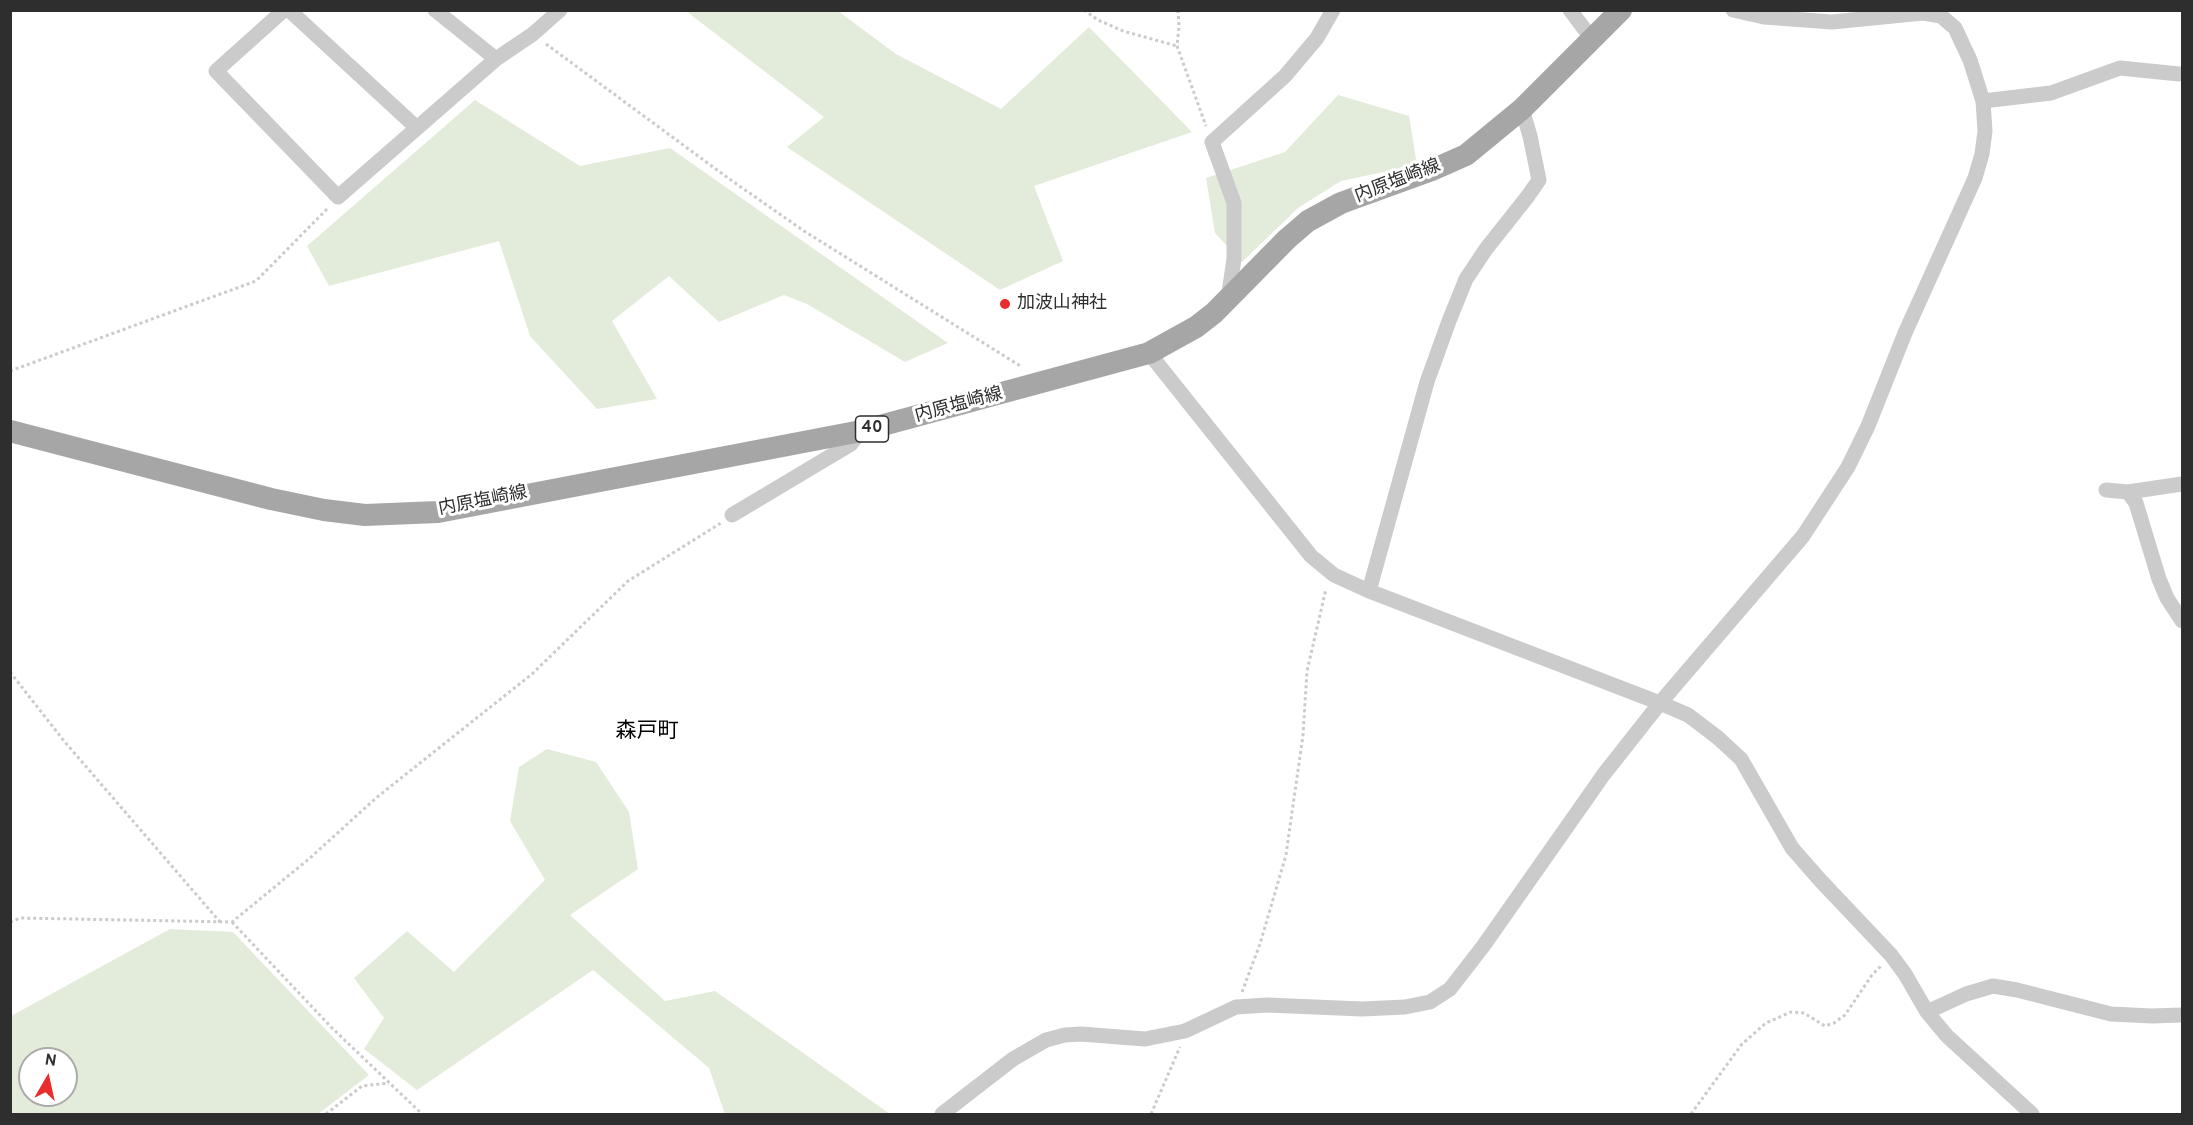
<!DOCTYPE html>
<meta charset="utf-8">
<style>
body{margin:0}
#map{position:relative;width:2193px;height:1125px;overflow:hidden;background:#fff;font-family:Overpass,sans-serif}
canvas{display:block}
.frame{position:absolute;inset:0;border:12px solid #2e2e2e;pointer-events:none}
.north{position:absolute;left:18px;top:1047px;width:60px;height:60px;box-sizing:border-box;background:#fff;border:2px solid #ababab;border-radius:50%;rotate:9deg;font-size:16px;font-weight:700;line-height:24px;text-align:center;color:#2e2e2e}
.north::after{content:'';display:block;margin:auto;width:21px;height:27px;background:#e82e2d;clip-path:polygon(50% 0,100% 100%,50% 72%,0 100%)}
</style>
<div id="map">
<canvas width="2193" height="1125"></canvas>
<div class="frame"></div>
<div class="north">N</div>
</div>
<script>
const g = document.querySelector('canvas').getContext('2d');
g.lineJoin = 'round';
function fill(path, color) {
  g.fillStyle = color;
  g.fill(path, 'evenodd');
}
function shape(rows) {
  const path = new Path2D();
  for (const r of rows) {
    path.moveTo(r[0], r[1]);
    for (let i = 2; i < r.length; i += 2) path.lineTo(r[i], r[i + 1]);
  }
  return path;
}
function stroke(path, color, width, dash) {
  g.strokeStyle = color;
  g.lineWidth = width;
  g.lineCap = dash ? 'butt' : 'round';
  g.setLineDash(dash || []);
  g.stroke(path);
}
function drawText(font, color, halo, rows, align = 'center') {
  g.font = font + ' Overpass,"Noto Sans JP",sans-serif';
  g.lineWidth = 6;
  g.setLineDash([]);
  g.textBaseline = 'middle';
  g.strokeStyle = halo;
  g.fillStyle = color;
  for (const [text, x, y, turn = 0] of rows) {
    g.save();
    g.translate(x, y);
    g.rotate((+turn || 0) * Math.PI / 180);
    g.textAlign = isNaN(turn) ? turn : align;
    if (halo) g.strokeText(text, 0, 0);
    g.fillText(text, 0, 0);
    g.restore();
  }
}
fill(shape([
 [686,11,838,11,896,54,1001,109,1089,27,1192,132,1034,186,1063,261,1000,290,787,147,824,117],
 [1338,95,1409,116,1417,165,1341,181,1298,208,1242,262,1215,233,1206,178,1285,152],
 [475,100,580,166,670,148,948,343,905,362,807,304,784,295,719,322,669,276,612,321,657,399,597,409,530,336,499,241,329,286,307,246],
 [547,749,596,762,629,812,638,869,570,915,665,1001,715,991,890,1114,725,1114,709,1068,593,970,417,1090,364,1049,384,1018,354,978,407,931,454,972,545,880,510,821,519,767],
 [170,929,233,932,369,1075,318,1114,11,1114,11,1016],
 [30,1059,66,1059,66,1095,30,1095]
]), '#e3ecdb');
stroke(shape([
 [1084,10,1098,20,1123,31,1177,46],
 [1178,10,1179,26,1177,46,1206,126],
 [546,44,728,178,804,231,1022,367],
 [10,371,256,281,328,208],
 [10,672,64,741,220,922],
 [10,922,20,918,232,922,310,858,376,798,532,674,628,581,721,523],
 [232,922,332,1028,422,1114],
 [1242,992,1260,944,1286,855,1303,735,1307,671,1326,589],
 [326,1114,362,1086,389,1083],
 [1151,1114,1180,1047],
 [1691,1114,1742,1044,1766,1023,1791,1012,1804,1013,1825,1026,1834,1023,1845,1015,1872,975,1881,966]
]), '#cbcbcb', 3, [3, 3]);
stroke(shape([
 [284,10,216,71,338,197,496,59,533,34,560,10],
 [289,10,417,128],
 [435,10,496,59],
 [1570,10,1592,39],
 [1983,101,2051,93,2120,68,2179,74],
 [1228,299,1234,259,1234,203,1212,142,1285,76,1317,38,1333,10],
 [1149,353,1311,556,1334,575,1369,591,1660,703,1688,715,1717,737,1741,759,1792,848,1820,880,1891,955,1905,974,1927,1012,1947,1036,2032,1114],
 [2106,490,2128,492,2182,484],
 [2128,492,2136,503,2159,579,2167,598,2182,621],
 [732,515,851,444,861,431],
 [1369,591,1427,382,1449,321,1466,279,1486,249,1528,196,1539,180,1530,136,1522,109],
 [1927,1012,1966,994,1993,986,2017,990,2111,1014,2152,1016,2182,1015],
 [942,1114,1013,1059,1046,1040,1065,1035,1081,1034,1145,1039,1185,1031,1236,1007,1267,1005,1362,1009,1405,1007,1430,1002,1450,989,1484,945,1604,774,1660,703,1803,536,1848,467,1868,426,1905,333,1975,178,1982,154,1985,131,1983,101,1970,60,1955,28,1941,16,1923,13,1832,22,1764,17,1733,10]
]), '#cbcbcb', 15);
stroke(shape([
 [10,431,271,499,324,510,365,515,438,512,861,431,1149,353,1196,327,1214,313,1287,239,1308,221,1341,203,1432,170,1466,155,1522,109,1621,10]
]), '#a6a6a6', 22);
for (const [x, y, r, color] of [
 [1005,304,6,"#e82e2d"]
]) {
  const dot = new Path2D();
  dot.arc(x, y, r, 0, 2 * Math.PI);
  g.fillStyle = color;
  g.fill(dot);
  stroke(dot, '#fff', 2);
}
for (const [x, y, w] of [
 [872,429,33]
]) {
  const box = new Path2D();
  box.roundRect(x - w / 2, y - 13, w, 26, 4.5);
  g.fillStyle = '#fff';
  g.fill(box);
  stroke(box, '#2e2e2e', 1.5);
}
drawText('bold 16px', '#2e2e2e', null, [
 ["40",872,429]
]);
drawText('18px', '#2e2e2e', '#fff', [
 ["内原塩崎線",1398,182,-21],
 ["内原塩崎線",959,406,-15],
 ["内原塩崎線",483,502,-11]
]);
drawText('18px', '#2e2e2e', '#fff', [
 ["加波山神社",1017,304]
], 'left');
drawText('21px', '#000', '#fff', [
 ["森戸町",647,733]
]);
</script>
